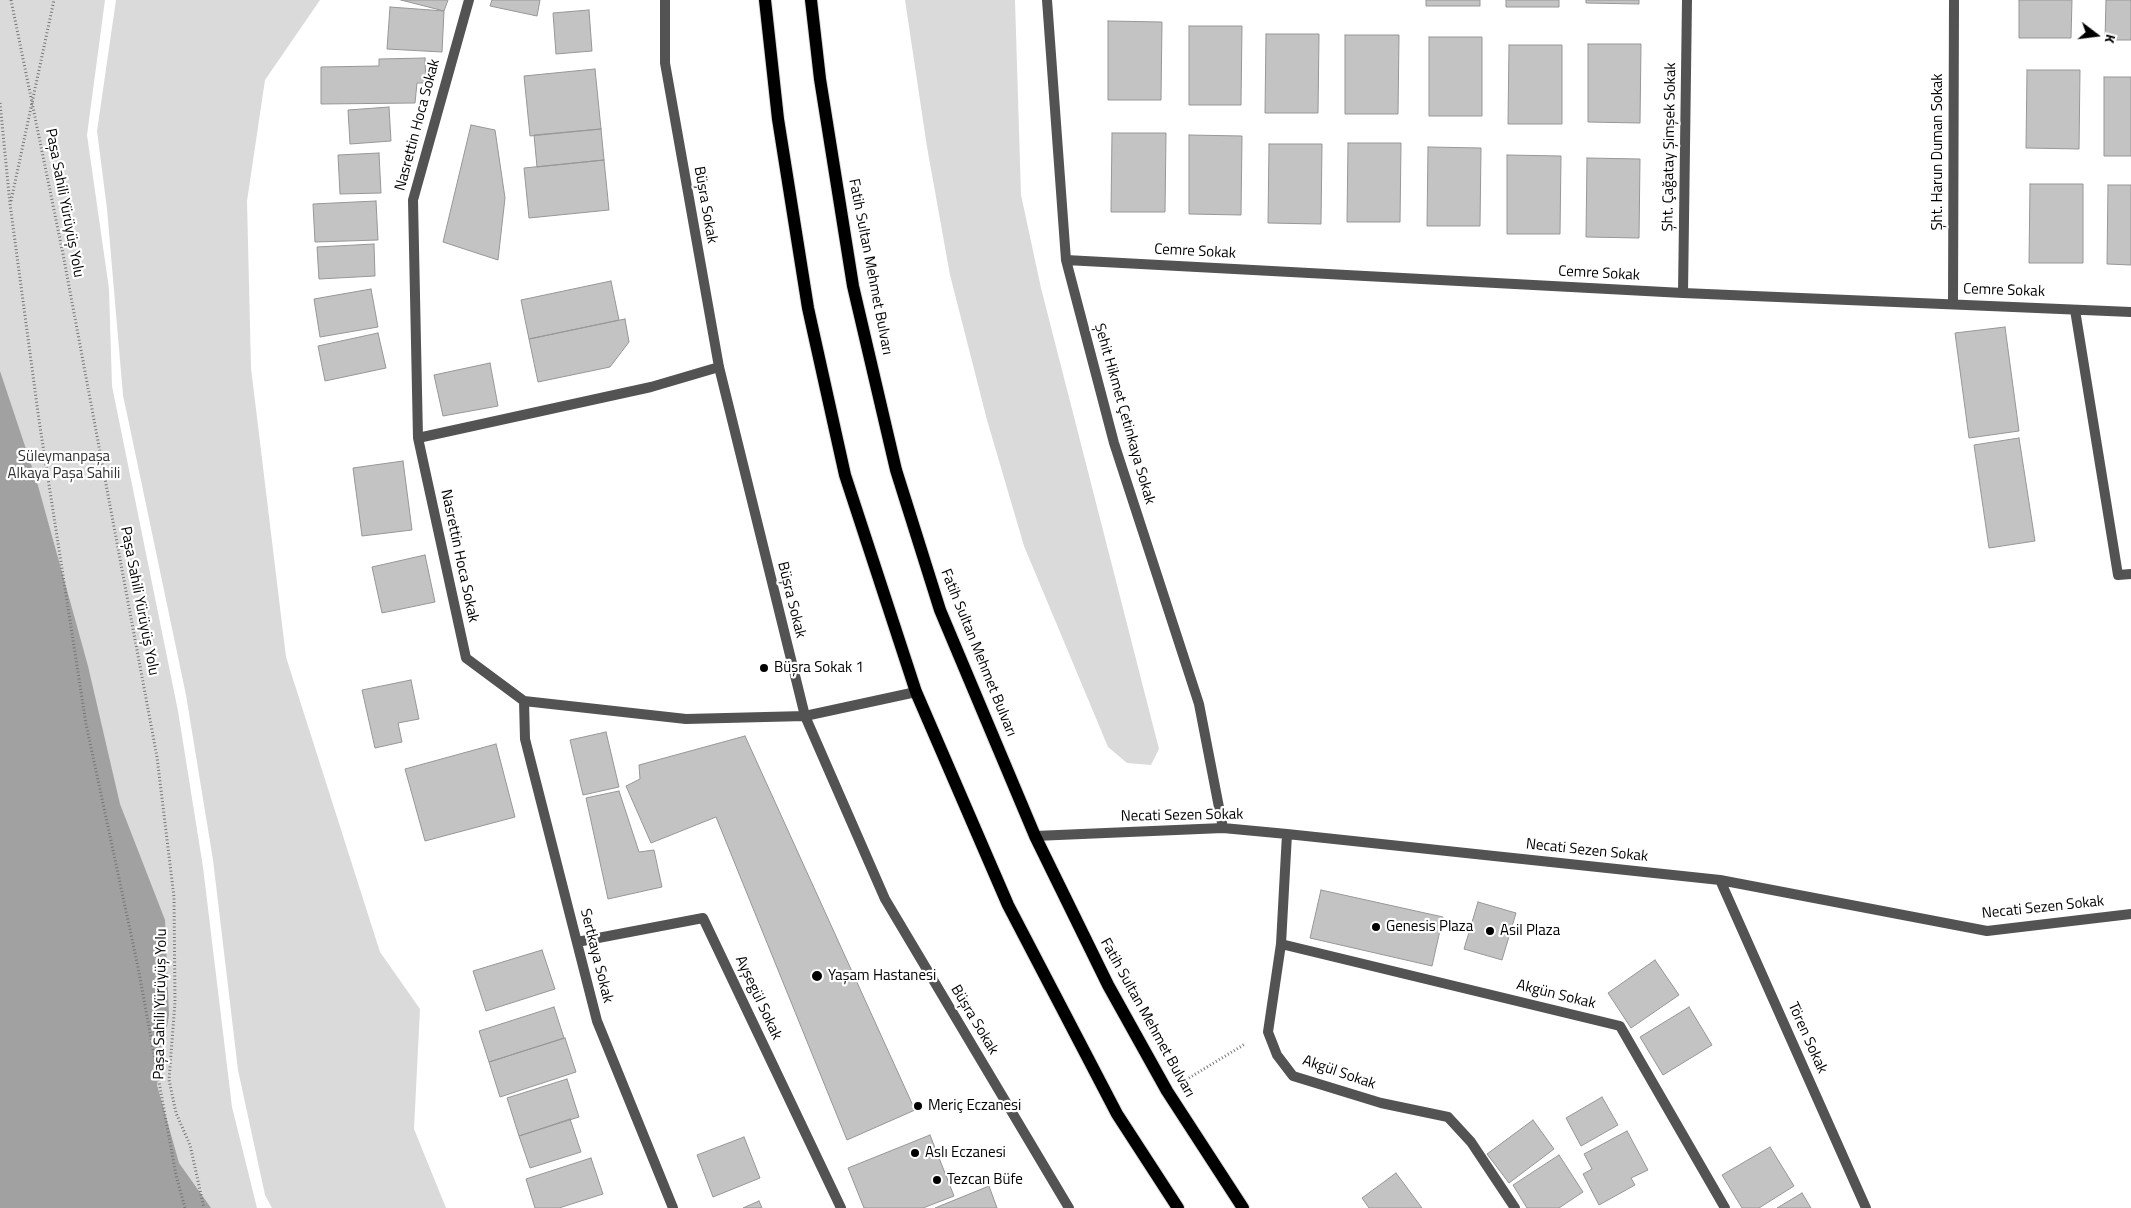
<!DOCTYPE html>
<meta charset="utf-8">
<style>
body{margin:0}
#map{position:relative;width:2131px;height:1208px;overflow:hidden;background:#fff;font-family:"Titillium Web",sans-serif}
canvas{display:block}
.north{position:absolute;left:2071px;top:10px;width:50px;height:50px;-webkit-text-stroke:4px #fff;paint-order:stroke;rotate:105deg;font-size:14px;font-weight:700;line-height:20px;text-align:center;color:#000}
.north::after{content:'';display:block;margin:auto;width:18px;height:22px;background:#000;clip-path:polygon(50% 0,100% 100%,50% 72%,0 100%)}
</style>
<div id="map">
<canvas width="2131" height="1208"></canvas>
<div class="north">K</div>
</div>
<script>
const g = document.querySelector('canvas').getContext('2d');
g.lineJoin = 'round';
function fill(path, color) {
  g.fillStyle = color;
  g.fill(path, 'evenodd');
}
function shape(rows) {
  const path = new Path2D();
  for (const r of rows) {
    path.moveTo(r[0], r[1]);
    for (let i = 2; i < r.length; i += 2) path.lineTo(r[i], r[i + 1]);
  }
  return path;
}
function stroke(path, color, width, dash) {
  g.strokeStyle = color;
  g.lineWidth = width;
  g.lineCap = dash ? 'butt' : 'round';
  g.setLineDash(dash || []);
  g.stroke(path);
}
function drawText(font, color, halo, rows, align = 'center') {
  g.font = font + ' "Titillium Web",sans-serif';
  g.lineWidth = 4.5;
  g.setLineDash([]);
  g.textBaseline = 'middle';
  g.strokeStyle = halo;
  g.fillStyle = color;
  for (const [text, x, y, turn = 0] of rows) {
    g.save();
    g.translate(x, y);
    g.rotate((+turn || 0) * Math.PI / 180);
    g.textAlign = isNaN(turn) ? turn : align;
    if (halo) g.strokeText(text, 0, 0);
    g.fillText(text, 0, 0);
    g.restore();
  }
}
fill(shape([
 [0,0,105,0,87,135,109,289,112,386,178,711,203,867,232,1107,257,1208,154,1208,0,419],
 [116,0,320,0,265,80,247,201,251,368,286,657,380,952,420,1009,414,1129,446,1208,272,1208,265,1195,238,1070,213,860,186,695,123,395,107,209,97,131],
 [905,0,1015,0,1021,195,1041,288,1159,749,1151,765,1127,763,1108,747,1024,546,987,420,950,275,927,147]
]), '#dadada');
fill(shape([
 [0,371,37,482,88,666,120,804,165,920,169,1015,157,1085,179,1163,211,1208,0,1208]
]), '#a1a1a1');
const building = shape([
 [401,0,448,0,444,11,401,0],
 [492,0,540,0,537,16,490,6,492,0],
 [1426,0,1480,0,1480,6,1426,6,1426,0],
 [1506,0,1559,0,1559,7,1506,7,1506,0],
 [1586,0,1639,0,1639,4,1586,3,1586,0],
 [2019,0,2072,0,2071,38,2019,38,2019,0],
 [2106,0,2131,0,2131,40,2105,40,2106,0],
 [390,7,444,11,442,52,387,49,390,7],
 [589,10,592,51,556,54,553,13,589,10],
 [1108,21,1162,22,1161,100,1108,100,1108,21],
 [1189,26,1242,26,1241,105,1189,105,1189,26],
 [1266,34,1319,34,1318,113,1265,113,1266,34],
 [1345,35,1399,35,1398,114,1345,114,1345,35],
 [1429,37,1482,37,1482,116,1429,116,1429,37],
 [1588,44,1641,44,1640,123,1588,122,1588,44],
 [1509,45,1562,45,1562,124,1508,124,1509,45],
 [425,58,426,83,417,83,415,103,321,104,321,67,379,66,379,59,425,58],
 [595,69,601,129,530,136,524,76,595,69],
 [2027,70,2080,70,2079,149,2026,148,2027,70],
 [2104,77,2131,77,2131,156,2104,156,2104,77],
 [389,107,391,141,350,144,348,110,389,107],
 [471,125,495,130,505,198,498,260,443,242,471,125],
 [601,129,604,160,537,167,534,135,601,129],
 [1112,133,1166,133,1165,212,1111,212,1112,133],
 [1189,135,1242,136,1241,215,1189,214,1189,135],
 [1348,143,1401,143,1400,222,1347,222,1348,143],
 [1269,144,1322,144,1321,224,1268,223,1269,144],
 [1428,147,1481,148,1480,226,1427,226,1428,147],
 [379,153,381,193,340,194,338,155,379,153],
 [1507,155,1561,156,1560,234,1507,234,1507,155],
 [1587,158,1640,159,1639,238,1586,237,1587,158],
 [604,160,609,210,529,218,524,168,604,160],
 [2030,184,2083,184,2083,263,2029,263,2030,184],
 [2108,185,2131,185,2131,265,2107,264,2108,185],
 [376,201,378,240,315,242,313,204,376,201],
 [374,244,375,276,319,279,317,247,374,244],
 [611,281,619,320,529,339,521,300,611,281],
 [371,289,378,327,320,337,314,299,371,289],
 [625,319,629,342,610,367,538,382,529,339,625,319],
 [2005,327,2019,431,1969,438,1955,333,2005,327],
 [378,333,386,368,325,381,318,346,378,333],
 [490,363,498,406,443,416,434,375,490,363],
 [2019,438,2035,541,1989,548,1974,445,2019,438],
 [403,461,412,530,362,536,353,468,403,461],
 [425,555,435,602,382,613,372,567,425,555],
 [411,680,419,719,398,723,402,742,375,748,362,690,411,680],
 [606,732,619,787,583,795,570,740,606,732],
 [745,736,915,1110,847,1140,716,817,651,843,626,786,640,779,639,765,745,736],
 [496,744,515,817,425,841,405,769,496,744],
 [619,791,639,852,654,850,662,887,608,899,586,798,619,791],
 [1321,890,1443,917,1432,966,1310,938,1321,890],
 [1478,902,1516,913,1502,960,1464,949,1478,902],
 [542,950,555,989,486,1011,473,971,542,950],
 [1655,960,1679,995,1631,1028,1608,993,1655,960],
 [554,1007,564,1038,489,1062,479,1031,554,1007],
 [1689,1007,1712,1045,1663,1075,1640,1037,1689,1007],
 [565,1038,576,1072,500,1097,489,1062,565,1038],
 [567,1079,579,1117,519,1136,507,1098,567,1079],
 [1602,1097,1618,1125,1581,1146,1566,1118,1602,1097],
 [570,1119,581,1152,530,1168,519,1136,570,1119],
 [1533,1120,1554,1149,1509,1183,1487,1154,1533,1120],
 [1627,1131,1648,1170,1631,1178,1635,1185,1599,1205,1583,1174,1592,1169,1584,1154,1627,1131],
 [930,1135,954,1196,923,1208,864,1208,848,1168,930,1135],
 [744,1137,760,1178,713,1197,697,1155,744,1137],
 [1770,1147,1794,1186,1759,1208,1742,1208,1722,1175,1770,1147],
 [1559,1155,1583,1192,1559,1208,1527,1208,1513,1185,1559,1155],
 [591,1158,603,1194,559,1208,535,1208,526,1179,591,1158],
 [1396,1173,1422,1208,1369,1208,1362,1198,1396,1173],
 [989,1186,997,1208,935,1208,989,1186],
 [1802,1193,1811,1208,1777,1208,1802,1193],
 [759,1201,762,1208,743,1208,759,1201]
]);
fill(building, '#c3c3c3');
stroke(building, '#979797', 1);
const primary = shape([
 [765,0,778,119,808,308,845,475,916,692,1008,905,1117,1114,1178,1208],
 [811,0,820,79,853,286,896,470,940,610,1035,836,1108,985,1167,1091,1243,1208]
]);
stroke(primary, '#dbdbdb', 14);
stroke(shape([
 [11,0,63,254,157,757,174,897,175,1002,169,1080,176,1113,190,1145,204,1208],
 [0,103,10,204,39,420,86,724,138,967,176,1175,185,1208],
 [11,201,54,0],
 [1189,1078,1245,1044]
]), '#757575', 3, [1, 2.5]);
stroke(shape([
 [469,0,413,200,418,438,466,658,524,701,686,719,805,716,916,692],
 [665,0,665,63,719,367,805,716,885,899,1069,1208],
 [1047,0,1066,260,1114,443,1199,704,1223,828],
 [1066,260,1683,293,2131,312],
 [1683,293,1687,0],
 [1953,304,1954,0],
 [2075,310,2118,575,2131,574],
 [418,438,651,387,719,367],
 [524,701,525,739,597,1021,673,1208],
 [1287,834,1281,944,1268,1032,1277,1055,1293,1076,1381,1103,1448,1117,1471,1142,1515,1208],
 [1035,836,1223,828,1287,834,1720,880,1987,931,2131,914],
 [1720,880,1866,1208],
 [577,942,703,918,841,1208],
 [1281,944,1620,1026,1725,1208]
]), '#535353', 10);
stroke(primary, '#000', 12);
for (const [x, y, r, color] of [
 [764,668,5,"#000"],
 [1376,927,5,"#000"],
 [1490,931,5,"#000"],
 [817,976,6,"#000"],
 [918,1106,5,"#000"],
 [915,1153,5,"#000"],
 [937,1180,5,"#000"]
]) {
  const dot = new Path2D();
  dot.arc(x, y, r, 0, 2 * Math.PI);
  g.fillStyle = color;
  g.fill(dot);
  stroke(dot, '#fff', 2);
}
drawText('15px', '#000', '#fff', [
 ["Nasrettin Hoca Sokak",418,125,-75],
 ["Şht. Çağatay Şimşek Sokak",1670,147,-89],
 ["Şht. Harun Duman Sokak",1938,152,-90],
 ["Paşa Sahili Yürüyüş Yolu",64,203,79],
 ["Büşra Sokak",705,205,80],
 ["Cemre Sokak",1195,252,3],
 ["Fatih Sultan Mehmet Bulvarı",870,267,79],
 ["Cemre Sokak",1599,274,3],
 ["Cemre Sokak",2004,291,2],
 ["Şehit Hikmet Çetinkaya Sokak",1124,414,74],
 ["Nasrettin Hoca Sokak",459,556,78],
 ["Büşra Sokak",791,600,76],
 ["Paşa Sahili Yürüyüş Yolu",139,601,79],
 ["Fatih Sultan Mehmet Bulvarı",978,653,68],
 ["Necati Sezen Sokak",1182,816,-1],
 ["Necati Sezen Sokak",1587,851,6],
 ["Necati Sezen Sokak",2043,908,-6],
 ["Sertkaya Sokak",596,956,76],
 ["Akgün Sokak",1556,995,14],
 ["Ayşegül Sokak",758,998,65],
 ["Paşa Sahili Yürüyüş Yolu",161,1004,-89],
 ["Fatih Sultan Mehmet Bulvarı",1147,1018,61],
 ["Büşra Sokak",974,1020,59],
 ["Tören Sokak",1807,1038,66],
 ["Akgül Sokak",1339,1073,19]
]);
drawText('15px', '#313131', '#fff', [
 ["Süleymanpaşa",64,457],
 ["Alkaya Paşa Sahili",64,474]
]);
drawText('15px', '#000', '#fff', [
 ["Büşra Sokak 1",774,668],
 ["Genesis Plaza",1386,927],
 ["Asil Plaza",1500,931],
 ["Yaşam Hastanesi",828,976],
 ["Meriç Eczanesi",928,1106],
 ["Aslı Eczanesi",925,1153],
 ["Tezcan Büfe",947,1180]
], 'left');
</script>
